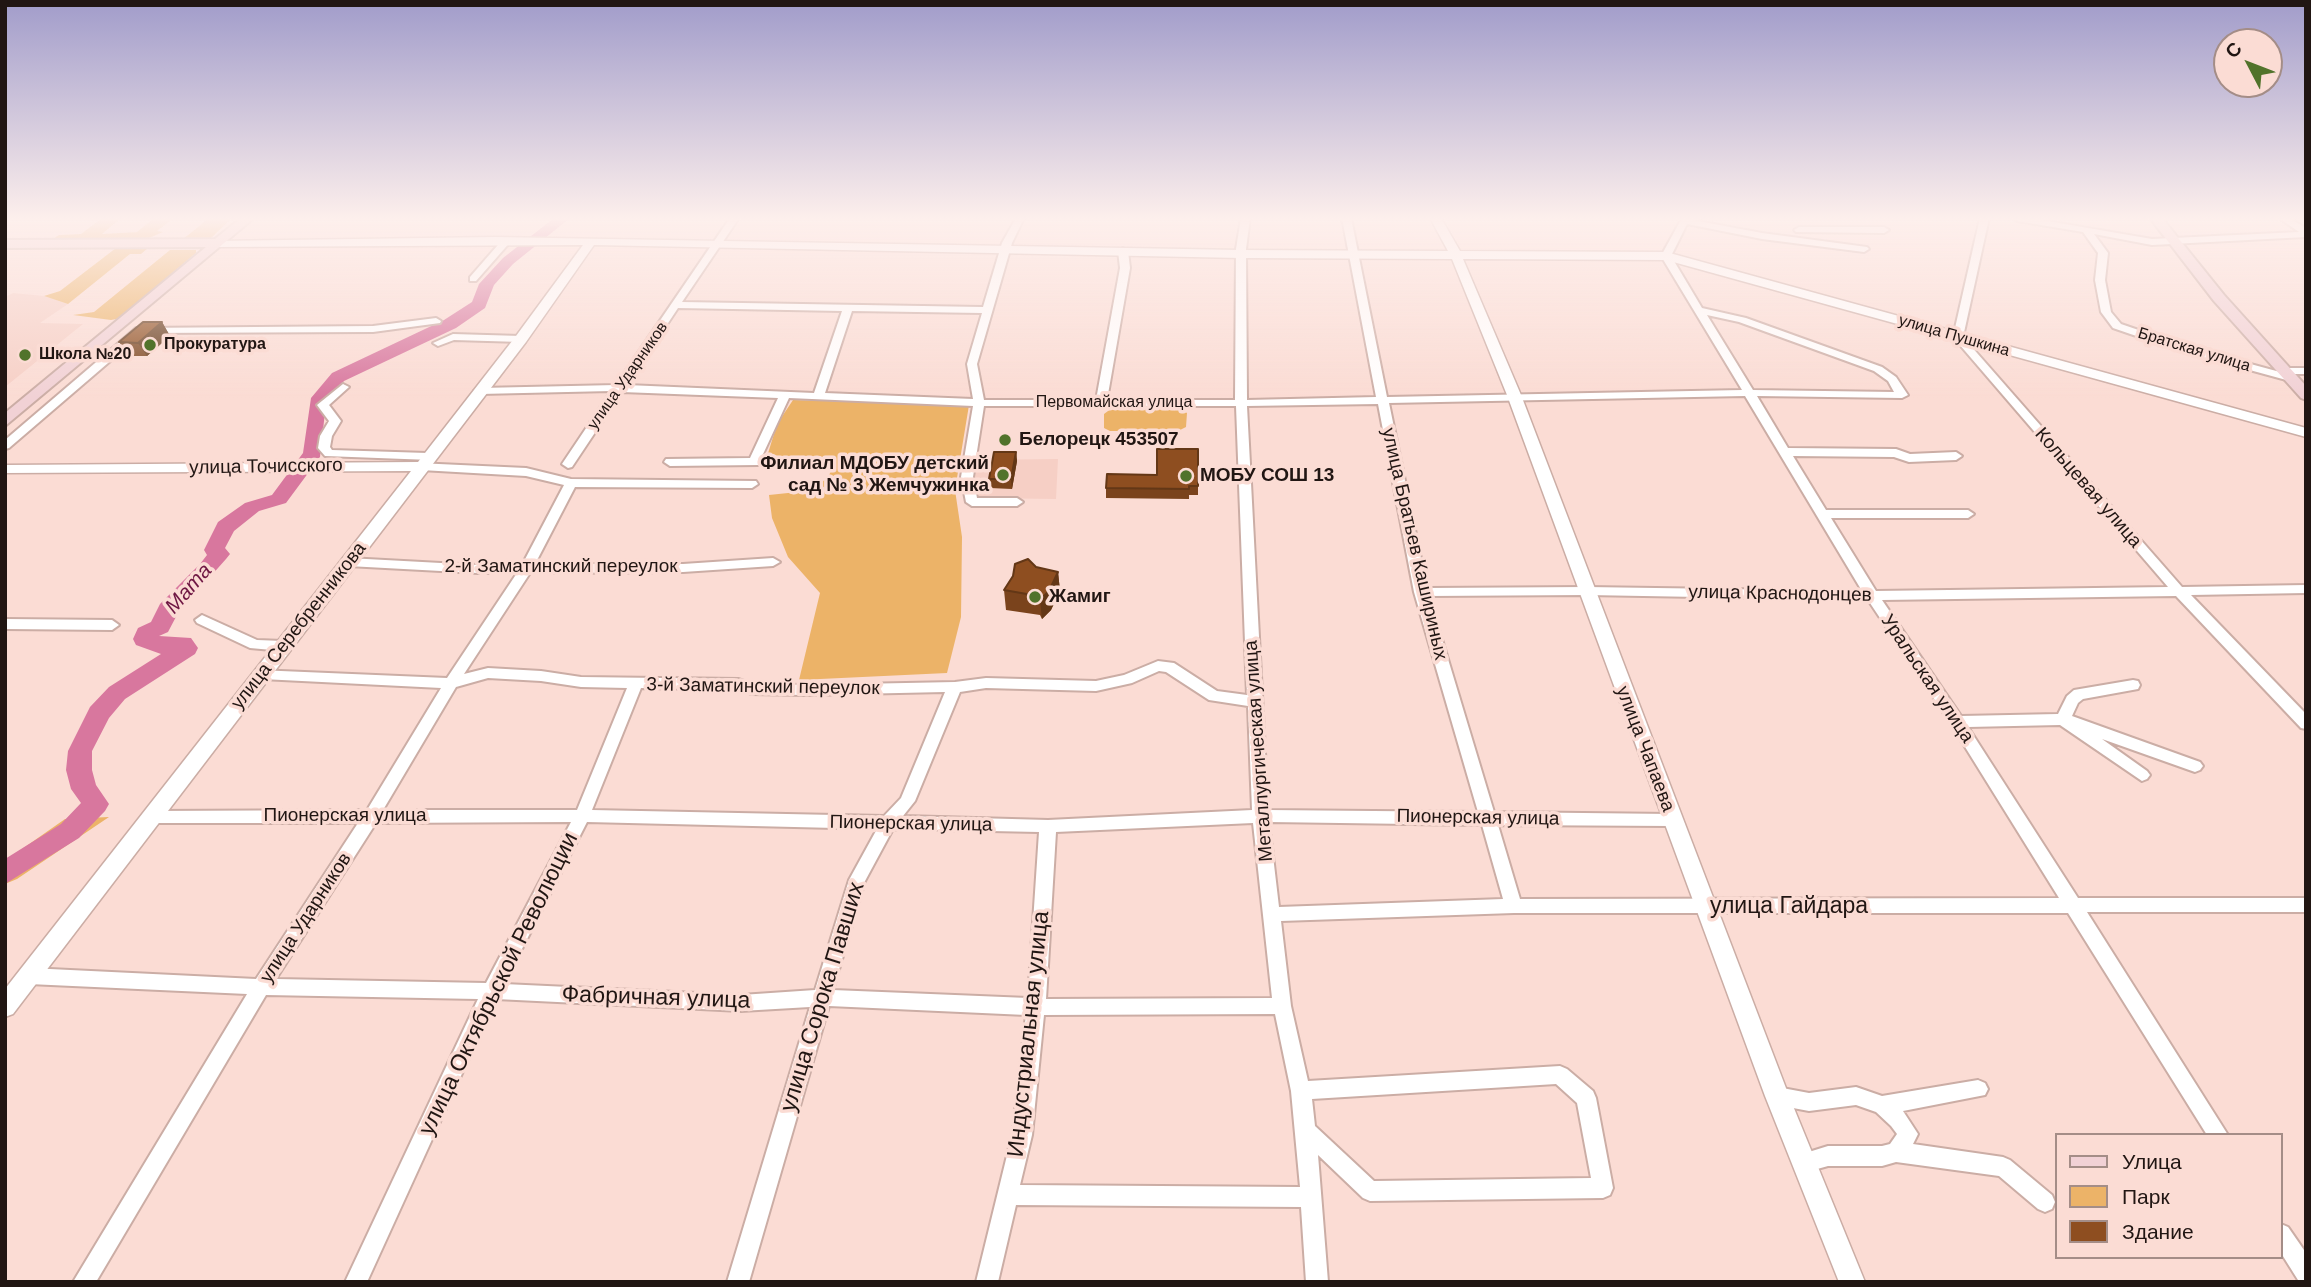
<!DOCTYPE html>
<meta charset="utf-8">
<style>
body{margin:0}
#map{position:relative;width:2311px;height:1287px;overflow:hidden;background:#fbdcd4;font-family:Helvetica,sans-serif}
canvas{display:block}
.frame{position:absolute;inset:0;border:7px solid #211613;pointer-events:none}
.legend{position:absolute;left:2055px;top:1133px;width:228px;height:126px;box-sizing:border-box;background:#fbdcd4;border:2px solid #a48d87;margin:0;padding:9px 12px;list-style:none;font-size:21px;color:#211613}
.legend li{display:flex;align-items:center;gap:14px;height:35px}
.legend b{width:35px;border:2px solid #a48d87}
.north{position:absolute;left:2213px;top:28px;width:70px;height:70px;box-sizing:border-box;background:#fbdcd4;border:2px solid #a48d87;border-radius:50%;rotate:312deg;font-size:19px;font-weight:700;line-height:28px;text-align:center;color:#211613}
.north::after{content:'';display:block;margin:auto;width:24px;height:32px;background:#51732b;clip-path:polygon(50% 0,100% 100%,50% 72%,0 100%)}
</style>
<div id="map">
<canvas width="2311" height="1287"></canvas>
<div class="frame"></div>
<ul class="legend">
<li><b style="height:9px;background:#f1d1d5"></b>Улица</li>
<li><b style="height:19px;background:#ecb368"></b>Парк</li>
<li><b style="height:19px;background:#8e4e20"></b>Здание</li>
</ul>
<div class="north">С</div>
</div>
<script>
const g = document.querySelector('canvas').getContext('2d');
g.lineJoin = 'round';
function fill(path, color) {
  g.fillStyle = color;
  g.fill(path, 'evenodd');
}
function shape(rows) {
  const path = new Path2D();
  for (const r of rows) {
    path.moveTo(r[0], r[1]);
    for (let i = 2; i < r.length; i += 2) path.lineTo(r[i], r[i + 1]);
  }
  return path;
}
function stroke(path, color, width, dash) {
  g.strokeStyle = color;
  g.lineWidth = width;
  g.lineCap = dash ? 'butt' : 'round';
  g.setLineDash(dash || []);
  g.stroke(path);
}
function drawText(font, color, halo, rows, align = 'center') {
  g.font = font + ' Helvetica,sans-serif';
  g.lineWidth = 7;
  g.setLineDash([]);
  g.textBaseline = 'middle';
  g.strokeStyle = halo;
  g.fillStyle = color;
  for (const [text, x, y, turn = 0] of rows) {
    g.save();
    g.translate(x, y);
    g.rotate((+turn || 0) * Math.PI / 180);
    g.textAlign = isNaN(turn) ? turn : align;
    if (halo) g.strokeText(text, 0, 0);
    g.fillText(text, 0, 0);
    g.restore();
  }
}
fill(shape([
 [13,293,44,296,68,304,40,323,83,324,5,387,5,297],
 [1058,459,1056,499,981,498,973,493,974,460]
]), '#f6cfc5');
fill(shape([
 [102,218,121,218,102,234,137,232,154,218,174,218,157,231,163,232,149,238,50,241,59,235,81,234],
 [209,218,232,218,211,238,182,240],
 [116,248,148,248,141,254,130,254,68,304,44,296,60,291],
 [170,250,196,250,196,253,121,318,111,320,73,315,94,312],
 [793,400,969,405,955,490,962,537,961,617,947,673,799,680,820,593,788,557,772,518,769,495,807,491,828,478,834,463,820,456,766,460,777,424],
 [1112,408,1179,409,1187,413,1186,427,1178,431,1110,431,1104,428,1104,414],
 [109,817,17,879,5,884,5,861,65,819]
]), '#ecb368');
fill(shape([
 [554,218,570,218,513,264,494,285,485,308,456,328,344,381,326,403,320,457,286,503,259,511,234,531,225,548,230,554,226,559,178,613,168,632,159,636,191,638,198,648,195,654,125,699,109,718,92,751,92,770,96,785,109,804,105,811,79,838,5,884,5,859,61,824,81,803,71,789,66,770,68,751,90,707,109,687,161,654,136,645,133,639,138,628,151,622,160,604,200,564,207,555,204,550,218,522,245,503,272,495,303,453,311,398,332,373,444,320,472,302,479,284,503,258,554,218]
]), '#d8779e');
const minor = shape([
 [730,218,739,218,682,302,983,307,1002,243,1016,218,1024,218,1012,243,977,364,984,400,1096,400,1120,268,1118,251,1123,248,1128,251,1130,268,1107,400,1235,400,1236,249,1241,218,1250,218,1246,249,1247,400,1376,397,1342,218,1351,218,1387,397,1742,390,1661,256,1682,218,1762,233,1867,247,1869,249,1864,252,1762,239,1687,224,1671,256,1702,308,1746,318,1882,367,1896,377,1908,395,1902,398,1757,396,1788,448,1896,449,1910,454,1956,452,1962,456,1956,460,1909,462,1894,457,1793,456,1826,510,1968,510,1974,514,1968,518,1831,518,1876,591,2168,587,1953,337,1980,218,1989,218,1963,337,2182,587,2306,585,2306,593,2191,595,2306,714,2306,729,2301,728,2176,596,1882,600,1961,716,2058,714,2067,696,2074,690,2133,680,2138,681,2140,685,2138,689,2083,699,2078,703,2072,716,2200,762,2203,766,2200,770,2195,772,2102,739,2147,771,2150,775,2147,779,2142,781,2060,725,1968,727,2078,898,2306,898,2306,912,2087,912,2228,1135,2207,1135,2068,913,1514,913,1281,921,1291,1006,1308,1081,1560,1066,1567,1069,1593,1091,1596,1098,1613,1188,1610,1195,1603,1198,1370,1201,1363,1198,1318,1155,1328,1282,1306,1282,1301,1207,1016,1205,998,1282,976,1282,1012,1135,1026,1015,829,1006,749,1282,727,1282,810,1007,741,1011,496,999,367,1282,345,1282,478,999,266,995,96,1282,73,1282,247,994,29,984,23,982,20,976,23,970,29,968,256,979,358,823,151,823,145,821,143,817,145,813,151,811,367,810,441,688,262,679,255,674,257,670,447,678,517,573,478,573,348,566,341,562,348,558,478,565,522,565,564,485,526,476,421,470,415,466,417,463,526,468,571,479,756,481,758,484,752,488,575,487,535,564,683,564,773,558,780,562,773,566,683,572,530,573,464,674,488,668,541,671,581,677,738,679,753,684,807,685,955,682,986,678,1096,681,1124,675,1158,661,1174,663,1217,691,1247,695,1236,406,984,406,973,477,977,498,1017,498,1023,502,1017,506,972,506,966,502,961,477,973,406,789,398,758,465,670,466,664,462,666,459,750,458,778,398,622,392,572,467,568,468,562,464,611,391,480,394,474,391,480,388,616,385,730,218],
 [678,308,842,311,814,393,627,385,678,308],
 [852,311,982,313,967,364,973,399,825,393,852,311],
 [1707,315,1739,322,1874,371,1888,381,1894,392,1753,390,1707,315],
 [1745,396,1862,591,1587,587,1427,588,1389,403,1745,396],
 [1378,404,1414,592,1478,812,1268,810,1247,406,1378,404],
 [1587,595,1868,600,1952,726,2059,898,1520,899,1498,825,1672,826,1678,825,1680,820,1678,815,1672,814,1494,812,1429,596,1587,595],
 [1159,671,1166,672,1209,700,1248,706,1252,810,1048,820,903,816,915,801,960,692,986,688,1096,691,1132,683,1159,671],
 [488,678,541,681,581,687,627,688,577,810,383,810,456,687,488,678],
 [641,688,737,689,752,694,807,695,945,692,901,798,884,816,592,810,641,688],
 [571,822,486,983,276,979,376,823,571,822],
 [587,822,877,829,849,880,815,990,741,995,504,984,587,822],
 [1269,822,1482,825,1503,899,1279,907,1269,822],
 [1253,823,1272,998,1046,999,1056,832,1253,823],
 [893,829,1039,832,1028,998,833,990,865,881,893,829],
 [1275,1014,1291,1091,1300,1187,1020,1185,1032,1135,1044,1015,1275,1014],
 [1556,1084,1577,1103,1591,1178,1374,1181,1315,1126,1312,1099,1556,1084],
 [2012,218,2030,218,2152,239,2299,232,2279,218,2289,218,2306,228,2306,237,2152,245,2094,234,2108,253,2105,280,2111,312,2121,324,2188,347,2280,372,2281,369,2285,368,2306,368,2306,374,2289,374,2295,378,2290,381,2180,351,2113,328,2101,312,2095,280,2098,253,2083,232,2017,221,2012,218],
 [1799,227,1884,227,1889,230,1884,233,1796,232,1794,230,1799,227],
 [504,238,512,240,476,281,470,281,470,277,504,238],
 [436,318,441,321,440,323,373,332,143,333,9,448,5,449,5,440,136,328,373,326,436,318],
 [453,334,521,336,526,339,521,342,454,340,438,346,433,343,453,334],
 [343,384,349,387,329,405,341,421,332,436,330,447,332,450,427,453,431,454,431,460,325,456,318,448,320,436,329,421,317,405,343,384],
 [202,615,257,640,283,641,290,646,283,651,250,648,197,623,195,620,202,615],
 [5,619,112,620,119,625,112,630,5,629,5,619],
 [1978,1080,1985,1083,1988,1089,1985,1095,1903,1111,1918,1134,1913,1144,2003,1157,2010,1160,2052,1195,2055,1202,2052,1209,2045,1212,2038,1209,1999,1176,1896,1162,1882,1166,1828,1166,1803,1173,1796,1170,1793,1163,1796,1156,1828,1146,1882,1146,1890,1144,1897,1134,1891,1126,1876,1112,1856,1105,1809,1111,1777,1105,1770,1102,1767,1096,1770,1090,1777,1087,1809,1093,1856,1087,1882,1096,1978,1080],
 [2281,1224,2288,1227,2306,1253,2306,1282,2298,1280,2281,1253,2281,1224]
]);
const tertiary = shape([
 [1430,218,1441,218,1460,251,1666,252,2306,428,2306,437,1666,260,1463,259,1521,395,1789,1096,1865,1282,1839,1282,1765,1096,1507,395,1452,259,1241,258,594,245,526,342,13,1014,5,1017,5,989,411,471,5,473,5,465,418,462,516,336,583,245,217,247,213,245,213,241,495,237,1241,250,1448,251,1430,218]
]);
const secondary = shape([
 [241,218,254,218,5,426,5,413,206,247,5,248,5,240,215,239,241,218],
 [2150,218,2162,218,2224,295,2306,386,2306,400,2301,398,2214,301,2150,218]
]);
stroke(minor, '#cbada5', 4);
stroke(tertiary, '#cbada5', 3);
stroke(secondary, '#cbada5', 4);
fill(minor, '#fff');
fill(tertiary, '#fff');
fill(secondary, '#f1d1d5');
fill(shape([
 [162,322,170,336,147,356,128,356,119,342],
 [1016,452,1017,461,1012,489,990,488,989,479],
 [1198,486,1198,495,1189,495,1189,499,1106,498,1106,488],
 [1036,567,1058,572,1060,591,1051,610,1042,619,1040,615,1006,610,1004,590]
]), '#7a431c');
fill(shape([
 [162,322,170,336,147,356,138,343],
 [1016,452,1017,461,1012,489,1011,479],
 [1058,572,1060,591,1051,610,1042,619,1040,600]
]), '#633716');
const building = shape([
 [143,322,162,322,138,343,119,342,143,322],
 [1157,449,1198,449,1198,486,1189,486,1189,489,1106,488,1107,474,1157,475,1157,449],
 [994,452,1016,452,1011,479,989,479,994,452],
 [1028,559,1036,567,1058,572,1049,591,1040,600,1038,596,1004,590,1013,576,1015,564,1028,559]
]);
fill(building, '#8e4e20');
stroke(building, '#633716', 2);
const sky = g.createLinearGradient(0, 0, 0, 398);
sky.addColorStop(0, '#a19cca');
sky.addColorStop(0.55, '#fdefec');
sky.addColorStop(1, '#fdefec00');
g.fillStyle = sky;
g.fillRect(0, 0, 2311, 398);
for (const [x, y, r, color] of [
 [150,345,7,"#51732b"],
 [25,355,7,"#51732b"],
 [1005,440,7,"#51732b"],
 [1003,475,7,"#51732b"],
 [1186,476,7,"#51732b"],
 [1035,597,7,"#51732b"]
]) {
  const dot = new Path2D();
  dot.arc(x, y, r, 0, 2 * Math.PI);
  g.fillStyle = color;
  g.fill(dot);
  stroke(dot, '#fbdcd4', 2.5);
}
drawText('16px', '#211613', '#fbdcd4', [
 ["улица Пушкина",1954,336,16],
 ["Братская улица",2194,350,17],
 ["улица Ударников",628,376,-55],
 ["Первомайская улица",1114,403]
]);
drawText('bold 16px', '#211613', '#fbdcd4', [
 ["Прокуратура",164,345],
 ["Школа №20",39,355]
], 'left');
drawText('bold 19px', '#211613', '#fbdcd4', [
 ["Белорецк 453507",1019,440],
 ["Филиал МДОБУ детский",989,464,"right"],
 ["сад № 3 Жемчужинка",989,486,"right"],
 ["МОБУ СОШ 13",1200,476],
 ["Жамиг",1049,597]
], 'left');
drawText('19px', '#211613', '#fbdcd4', [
 ["улица Точисского",266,467,-1],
 ["Кольцевая улица",2088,488,49],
 ["улица Братьев Кашириных",1414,544,77],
 ["2-й Заматинский переулок",561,567],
 ["улица Краснодонцев",1780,594,1],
 ["улица Серебренникова",299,626,-52],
 ["Уральская улица",1927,679,56],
 ["3-й Заматинский переулок",763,687,1],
 ["улица Чапаева",1645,749,69],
 ["Металлургическая улица",1259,751,-94],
 ["Пионерская улица",345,816],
 ["Пионерская улица",1478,818,1],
 ["Пионерская улица",911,824,1],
 ["улица Ударников",306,918,-57]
]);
drawText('italic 21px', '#6f1743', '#fbdcd4', [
 ["Мата",189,589,-49]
]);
drawText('23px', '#211613', '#fbdcd4', [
 ["улица Гайдара",1789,907],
 ["улица Октябрьской Революции",499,984,-64],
 ["улица Сорока Павших",823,997,-73],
 ["Фабричная улица",656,998,2],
 ["Индустриальная улица",1029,1034,-84]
]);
</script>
